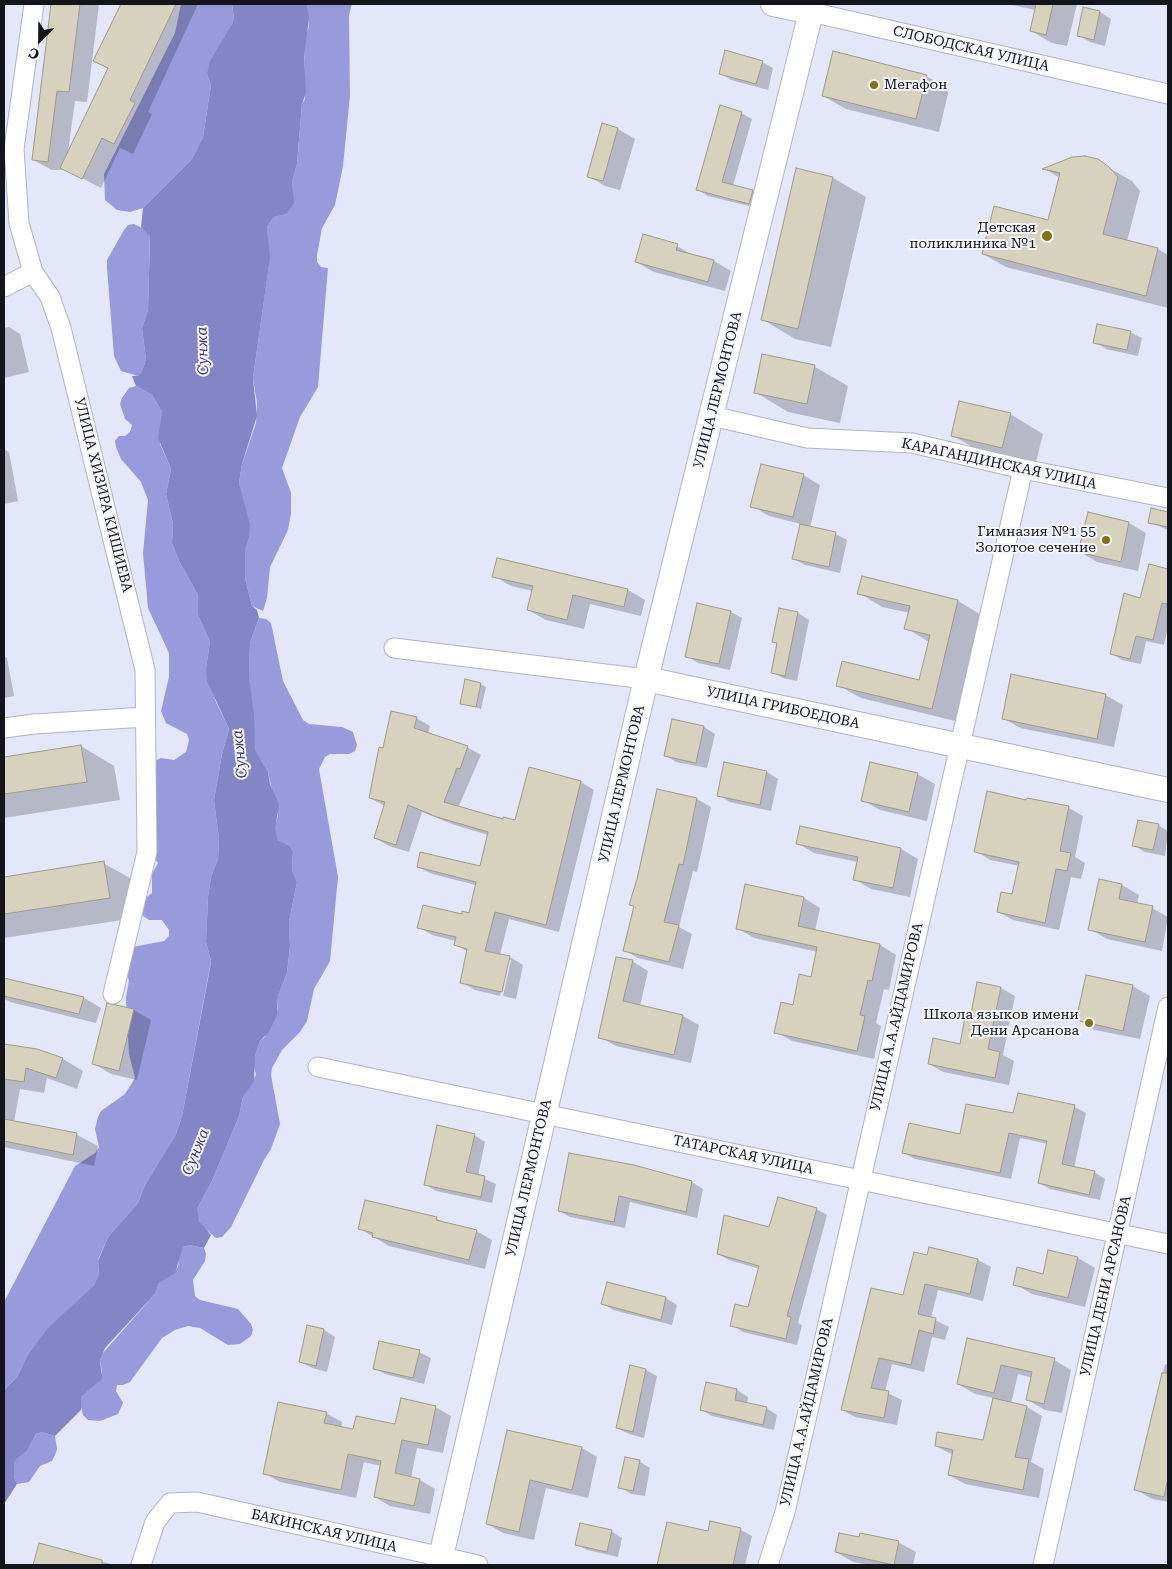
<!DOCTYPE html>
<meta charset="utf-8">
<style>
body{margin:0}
#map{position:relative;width:1172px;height:1569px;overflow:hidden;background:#e4e6fa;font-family:"Roboto Serif",serif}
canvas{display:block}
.frame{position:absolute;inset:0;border:5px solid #14151c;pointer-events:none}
.north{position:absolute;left:15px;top:15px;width:50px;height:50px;-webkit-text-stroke:4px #f4f5fd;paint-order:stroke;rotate:203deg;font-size:14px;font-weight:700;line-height:20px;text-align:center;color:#14151c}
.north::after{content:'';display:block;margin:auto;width:18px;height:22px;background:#14151c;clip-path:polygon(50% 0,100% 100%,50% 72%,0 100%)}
</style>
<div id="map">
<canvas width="1172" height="1569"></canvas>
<div class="frame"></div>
<div class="north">С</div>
</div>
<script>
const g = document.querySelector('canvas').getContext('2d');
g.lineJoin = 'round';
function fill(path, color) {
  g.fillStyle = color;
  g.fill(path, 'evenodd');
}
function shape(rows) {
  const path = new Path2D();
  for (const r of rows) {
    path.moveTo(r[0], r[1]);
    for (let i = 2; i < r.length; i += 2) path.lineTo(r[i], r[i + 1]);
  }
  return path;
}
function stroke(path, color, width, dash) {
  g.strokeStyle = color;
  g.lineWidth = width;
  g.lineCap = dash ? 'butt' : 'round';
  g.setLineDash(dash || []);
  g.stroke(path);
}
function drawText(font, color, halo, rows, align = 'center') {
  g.font = font + ' "Roboto Serif",serif';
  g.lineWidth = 4;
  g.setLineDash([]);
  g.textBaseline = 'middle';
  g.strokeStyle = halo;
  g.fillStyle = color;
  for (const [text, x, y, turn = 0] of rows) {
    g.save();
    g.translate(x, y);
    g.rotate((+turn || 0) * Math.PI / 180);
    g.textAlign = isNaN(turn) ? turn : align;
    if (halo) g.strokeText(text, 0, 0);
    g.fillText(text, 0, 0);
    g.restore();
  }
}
fill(shape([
 [181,4,232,4,234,18,232,24,207,74,211,85,203,137,192,159,143,208,130,212,117,210,105,200,104,174,175,33],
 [307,4,352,4,349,15,350,96,343,166,335,205,322,228,317,255,317,262,321,267,328,268,318,387,300,417,282,468,291,493,291,513,288,530,270,567,267,598,263,611,252,606,245,578,244,549,249,538,239,483,242,464,256,423,257,403,253,378,269,264,267,227,274,217,287,214,293,203,292,182,297,164,302,104,305,99,304,43,309,26],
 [134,224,146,230,150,236,148,310,142,328,146,359,142,371,138,376,121,371,114,356,107,268,107,260,124,230,128,225],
 [136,386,152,395,162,412,160,444,171,469,166,494,173,524,172,543,179,561,198,595,198,615,210,642,206,668,215,700,229,729,222,754,214,800,219,839,218,859,211,877,208,897,206,942,211,961,182,1116,176,1134,145,1185,138,1203,108,1237,98,1260,99,1274,94,1285,48,1329,28,1354,17,1377,4,1390,4,1302,75,1166,95,1153,99,1147,95,1129,98,1117,101,1111,125,1094,135,1078,129,1054,126,998,129,980,120,959,133,947,164,941,169,936,169,930,162,920,149,920,139,913,142,901,152,893,152,874,158,863,154,858,155,761,161,758,174,760,186,752,189,740,187,734,166,723,161,711,169,677,169,653,148,608,143,553,148,500,141,482,121,459,116,447,115,441,119,436,125,436,130,432,132,425,125,419,120,404,122,398,129,388],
 [259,618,266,619,271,623,283,681,303,720,309,724,342,727,353,732,357,745,355,751,349,754,330,754,325,757,319,769,338,877,330,961,314,989,307,1021,300,1032,282,1050,272,1068,271,1075,280,1124,271,1149,264,1160,231,1227,222,1237,216,1238,202,1226,196,1215,197,1209,212,1181,239,1116,243,1097,256,1075,253,1062,260,1041,265,1037,278,1008,278,996,287,973,290,946,289,922,297,882,292,870,293,851,290,846,278,840,274,828,278,816,268,772,255,751,249,676,250,643],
 [189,1245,204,1248,206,1254,205,1261,193,1280,195,1296,200,1300,238,1309,251,1324,253,1330,251,1336,240,1344,228,1345,200,1328,188,1326,175,1330,162,1338,130,1382,123,1385,117,1385,116,1391,123,1403,118,1414,100,1421,88,1420,83,1415,80,1403,81,1397,97,1383,102,1372,100,1360,102,1354,155,1294,159,1283,178,1267,179,1256,183,1247],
 [42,1432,55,1436,57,1449,55,1455,52,1461,40,1466,29,1482,17,1484,14,1477,14,1464,17,1459,27,1451,36,1434]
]), '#979bdc');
fill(shape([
 [232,4,307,4,309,19,304,56,306,93,302,104,297,164,292,182,294,203,287,214,274,217,267,227,270,258,253,378,257,416,242,464,239,483,250,525,249,538,245,549,245,578,252,606,257,610,259,618,250,643,249,676,254,714,255,750,268,772,270,784,279,804,275,829,278,840,290,846,293,851,292,870,297,882,289,922,290,946,287,973,278,996,277,1015,269,1032,260,1041,255,1056,254,1081,243,1097,239,1116,212,1181,197,1209,199,1221,211,1235,204,1248,189,1245,183,1247,175,1273,159,1283,155,1294,105,1348,100,1360,102,1379,81,1397,81,1410,55,1436,42,1432,36,1434,27,1451,17,1459,14,1464,14,1477,17,1484,4,1504,4,1390,17,1377,28,1354,48,1328,94,1285,99,1274,98,1261,108,1237,138,1203,145,1185,176,1134,182,1116,210,968,211,961,206,942,208,897,211,877,218,859,219,839,214,800,222,754,229,729,207,681,206,668,210,642,198,615,198,595,179,561,172,543,173,524,166,494,171,469,158,438,162,412,152,395,136,386,132,376,138,376,142,371,146,359,142,328,148,310,150,236,141,227,143,208,192,159,203,137,211,85,207,74,210,61,232,24,234,18]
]), '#8386c6');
fill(shape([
 [52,4,99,4,87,102,75,101,68,152,109,69,95,61,122,4,198,4,148,112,152,114,133,154,120,148,101,188,66,170,52,170,33,160],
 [1007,4,1077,4,1067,46,1052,43,1031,31,1036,10],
 [1084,9,1100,12,1111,19,1105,46,1090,42,1078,35],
 [762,62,773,68,768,90,731,80,720,73],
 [926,76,949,89,939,132,846,109,823,96],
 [741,113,752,119,733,186,752,191,764,198,761,209,708,196,697,189],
 [603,125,618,129,635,139,620,190,605,186,588,176],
 [1097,161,1132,181,1140,191,1127,241,1158,249,1168,255,1168,308,1006,267,983,254,1049,221,1060,178,1045,169],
 [833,178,866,197,831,347,795,339,762,319],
 [677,246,694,256,714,261,731,271,725,291,654,272,636,262],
 [9,327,20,334,29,372,4,378,4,328],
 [1130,332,1142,338,1138,356,1106,349,1095,342],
 [763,355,815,367,848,386,840,423,788,412,755,392],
 [1010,414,1043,434,1035,466,986,455,952,435],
 [4,449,9,452,18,501,4,504],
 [803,475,820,485,810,528,836,534,847,540,840,573,805,565,794,559,801,524,769,516,752,506],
 [1152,510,1168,513,1168,530,1149,522],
 [1088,514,1129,523,1146,533,1138,571,1097,562,1080,552],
 [1150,566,1168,570,1168,627,1164,645,1146,641,1141,664,1122,660,1111,653,1141,599],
 [494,576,628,590,645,600,641,616,590,604,584,629,546,620,528,610,533,591,511,586],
 [859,593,958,601,980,614,955,721,861,698,838,685,920,681,929,642,906,628,910,613,882,607],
 [731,612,742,618,730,670,698,663,687,656],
 [798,613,809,620,797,681,783,678,772,672,778,644,774,641],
 [4,656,7,658,14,696,4,698],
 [480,684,486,687,481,709,461,703],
 [1105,695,1123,705,1114,747,1020,728,1003,718],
 [416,718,430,726,428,734,467,747,481,755,458,808,516,821,530,769,581,782,594,790,559,932,509,919,500,955,510,957,523,965,516,999,503,996,511,960,508,960,500,996,475,990,461,982,468,952,455,944,456,941,432,935,419,927,470,914,476,885,432,874,418,867,481,868,488,835,452,824,422,812,409,852,389,846,375,838,385,806,370,798,384,749],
 [704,727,715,734,707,768,676,762,665,755],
 [81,746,114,766,120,800,4,818,4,758],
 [725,763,767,772,778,779,771,811,730,802,718,795],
 [917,774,935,784,927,821,880,810,862,800],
 [658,790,697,799,711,807,697,872,693,871,679,927,692,934,683,969,638,958,624,950,635,907,630,904,638,880],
 [1028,799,1069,808,1083,816,1075,857,1085,863,1081,879,1071,877,1059,930,1013,920,998,912,1013,895,1020,866,990,860,976,851],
 [1158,825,1168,831,1165,856,1145,852,1133,845],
 [800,827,901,849,918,859,910,897,871,889,854,879,858,862,814,853,797,843],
 [103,863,137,882,142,917,4,938,4,878],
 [1100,881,1122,885,1139,895,1137,904,1152,908,1168,917,1162,951,1107,939,1090,929],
 [746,885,804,898,820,908,815,931,880,945,896,955,889,990,884,989,876,1023,881,1026,874,1059,792,1041,776,1032,812,978,818,952,754,938,737,928],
 [632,961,648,971,640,1006,683,1016,699,1025,691,1063,616,1046,600,1037],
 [4,979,84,998,101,1008,96,1023,10,1002,4,999],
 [978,983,1001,988,1015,996,1003,1055,1014,1061,1009,1085,943,1072,929,1064,961,1045,970,1020],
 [1132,986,1150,996,1140,1039,1095,1030,1078,1020],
 [134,1010,151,1020,137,1080,111,1074,94,1064],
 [4,1045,36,1050,63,1059,83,1071,77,1089,47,1078,44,1093,20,1089,14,1122,77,1135,98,1146,94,1166,4,1147],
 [1019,1094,1075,1107,1086,1113,1074,1168,1094,1172,1105,1179,1100,1200,1050,1189,1039,1183,1048,1144,1020,1138,1011,1179,915,1159,904,1153,961,1136,1014,1115],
 [474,1135,485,1142,478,1176,496,1184,492,1203,436,1191,425,1184],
 [633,1167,692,1182,703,1189,697,1218,630,1202,625,1228,570,1217,559,1211],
 [816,1209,827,1215,798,1323,802,1325,797,1345,743,1332,732,1325,749,1309,760,1269,729,1260,718,1254],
 [436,1218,446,1224,476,1231,492,1240,485,1269,389,1246,359,1228],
 [930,1248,978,1260,991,1267,983,1301,938,1290,931,1318,949,1327,945,1340,932,1337,924,1372,892,1364,885,1392,902,1400,897,1425,855,1417,842,1410,928,1256],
 [1078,1258,1095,1268,1085,1307,1032,1294,1015,1284,1044,1275],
 [607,1284,666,1298,677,1305,672,1325,613,1310,602,1303],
 [324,1330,335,1337,327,1372,312,1368,300,1362],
 [968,1340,1054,1360,1071,1370,1062,1413,1045,1410,1028,1400,1033,1378,1018,1374,1011,1404,1027,1407,1042,1416,1031,1462,1044,1469,1039,1498,965,1484,949,1475,953,1455,936,1446,984,1442,994,1398,975,1394,958,1384],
 [419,1352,431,1358,424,1384,385,1374,374,1368],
 [1165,1364,1168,1365,1168,1502,1152,1499,1135,1489],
 [631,1366,646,1370,657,1376,644,1438,629,1434,617,1428],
 [707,1383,737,1390,748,1397,747,1404,766,1408,777,1415,774,1430,712,1416,701,1410],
 [435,1407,451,1416,443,1453,417,1448,411,1478,420,1480,435,1489,430,1514,390,1506,375,1497,381,1466,364,1462,356,1498,280,1482,264,1473,326,1413,342,1422,341,1428,354,1431,396,1426],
 [508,1431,582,1448,597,1457,588,1498,546,1488,534,1540,503,1533,487,1524],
 [639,1461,650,1468,645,1496,631,1494,620,1487],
 [741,1530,752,1536,745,1565,663,1565,659,1563,709,1533],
 [611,1531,622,1538,618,1557,587,1550,576,1544],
 [898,1542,916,1552,913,1565,870,1565,853,1562,836,1552],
 [40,1545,115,1565,34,1565]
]), '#0003');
const building = shape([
 [51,4,80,4,69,92,57,91,48,162,32,160,51,4],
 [121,4,176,4,130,100,135,103,114,144,102,138,82,179,60,168,108,68,93,61,121,4],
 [1036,4,1053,4,1046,35,1030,31,1036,4],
 [1083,7,1100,11,1094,40,1077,36,1083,7],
 [725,50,763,61,756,84,719,74,725,50],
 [833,51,927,75,916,119,822,96,833,51],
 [720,105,742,112,722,182,753,190,749,204,696,190,720,105],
 [602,123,618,128,603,181,587,177,602,123],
 [1085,156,1098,159,1109,167,1118,177,1103,234,1158,248,1146,296,982,254,994,206,1048,220,1060,173,1042,169,1072,157,1085,156],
 [796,168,833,177,798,329,761,320,796,168],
 [643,234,678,244,676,250,714,260,708,282,635,262,643,234],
 [1097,324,1131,331,1127,350,1093,343,1097,324],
 [762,354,815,365,807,404,754,393,762,354],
 [959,401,1011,413,1002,448,951,436,959,401],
 [761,464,804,474,793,517,750,507,761,464],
 [1151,508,1168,512,1168,527,1148,523,1151,508],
 [1088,512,1129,522,1121,562,1078,552,1088,512],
 [800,524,836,532,829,567,792,559,800,524],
 [497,558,628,589,624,607,573,595,567,620,527,610,533,586,492,577,497,558],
 [1149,564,1168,569,1168,604,1162,603,1153,640,1136,636,1130,659,1110,654,1124,593,1140,598,1149,564],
 [862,576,958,600,932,709,836,686,842,661,919,680,930,635,904,629,910,606,857,594,862,576],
 [697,603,731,611,719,664,685,657,697,603],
 [779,608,798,612,785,676,771,673,777,643,772,642,779,608],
 [1011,674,1106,694,1097,739,1002,719,1011,674],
 [465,679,481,683,476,707,460,704,465,679],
 [391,711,417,717,414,728,468,746,460,769,457,768,444,802,503,819,503,817,515,820,529,767,581,781,546,925,495,912,485,951,510,956,502,992,460,983,467,949,454,945,456,937,417,928,423,905,462,914,462,911,469,913,476,882,417,867,420,852,480,866,488,832,437,817,408,805,396,845,374,838,385,802,369,798,379,747,383,748,391,711],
 [672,719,704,726,696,763,664,756,672,719],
 [81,745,87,782,4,794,4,757,81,745],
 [724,762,767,771,760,805,717,796,724,762],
 [870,762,918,773,909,812,861,801,870,762],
 [657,789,697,798,683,865,679,864,664,922,679,925,669,962,623,951,634,906,629,905,637,879,657,789],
 [987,791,1026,800,1027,798,1069,806,1060,851,1071,853,1067,871,1056,869,1045,923,997,912,1001,892,1012,894,1019,862,974,852,987,791],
 [1138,820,1159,824,1153,850,1132,846,1138,820],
 [800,826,901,848,893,888,853,880,858,857,796,844,800,826],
 [104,861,110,898,4,914,4,877,104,861],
 [1099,879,1122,884,1119,899,1153,906,1145,942,1088,930,1099,879],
 [745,884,804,897,798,926,880,944,872,981,868,980,860,1015,865,1016,857,1051,774,1033,781,1002,793,1005,799,974,811,977,817,947,736,929,745,884],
 [616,957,633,960,623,1001,683,1015,674,1055,598,1038,616,957],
 [1086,975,1133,985,1123,1031,1076,1020,1086,975],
 [4,978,84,997,79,1014,4,996,4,978],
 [977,982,1001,987,988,1049,1000,1052,995,1078,928,1064,933,1038,960,1044,965,1017,970,1019,977,982],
 [107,1003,134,1009,119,1071,92,1064,107,1003],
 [4,1044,37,1049,63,1058,56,1078,26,1068,24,1082,4,1079,4,1044],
 [1018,1093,1075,1105,1062,1164,1095,1171,1089,1195,1038,1183,1047,1141,1009,1133,1000,1173,902,1153,909,1123,960,1134,966,1104,1013,1113,1018,1093],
 [4,1119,77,1133,73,1155,4,1141,4,1119],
 [437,1125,475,1134,466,1172,485,1176,481,1197,424,1185,437,1125],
 [569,1153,634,1165,692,1181,686,1212,619,1196,614,1222,558,1211,569,1153],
 [778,1197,817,1208,787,1316,791,1317,786,1339,730,1326,735,1304,748,1307,759,1266,717,1254,724,1215,769,1227,778,1197],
 [365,1200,437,1217,436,1220,477,1230,469,1260,372,1237,373,1233,358,1229,365,1200],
 [929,1247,978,1259,970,1294,925,1284,918,1314,936,1318,933,1334,919,1330,911,1365,879,1358,871,1388,889,1391,884,1418,841,1410,871,1288,903,1295,914,1252,927,1255,929,1247],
 [1048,1250,1078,1257,1068,1298,1013,1285,1017,1267,1043,1274,1048,1250],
 [607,1282,666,1297,661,1320,601,1304,607,1282],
 [307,1325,324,1329,316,1366,299,1362,307,1325],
 [967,1338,1055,1358,1044,1404,1026,1400,1032,1372,1001,1365,994,1393,957,1384,967,1338],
 [379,1341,420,1350,413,1378,373,1369,379,1341],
 [630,1365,646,1369,633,1432,616,1428,630,1365],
 [1162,1373,1168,1373,1168,1478,1164,1497,1134,1490,1162,1373],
 [706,1382,737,1389,735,1400,767,1407,763,1425,700,1410,706,1382],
 [401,1398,436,1406,428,1445,402,1440,395,1473,420,1479,414,1506,374,1497,381,1461,348,1454,341,1490,263,1474,278,1402,327,1412,324,1423,353,1429,356,1416,395,1424,401,1398],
 [993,1398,1027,1406,1015,1457,1029,1459,1023,1490,948,1475,953,1450,935,1446,937,1432,983,1440,993,1398],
 [507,1430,582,1447,572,1490,530,1480,519,1532,486,1524,507,1430],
 [625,1457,640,1460,633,1491,618,1488,625,1457],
 [710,1521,741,1528,733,1565,657,1565,667,1522,708,1531,710,1521],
 [580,1523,612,1530,607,1552,575,1545,580,1523],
 [839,1533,859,1537,860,1533,899,1541,894,1565,835,1552,839,1533],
 [39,1543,102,1560,102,1565,33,1565,39,1543]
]);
fill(building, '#d6d2be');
stroke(building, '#9e9a87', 1);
const minor = shape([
 [34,4,14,149,19,223,33,272,50,297,61,328,145,670,147,852,113,994],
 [812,4,811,12,1168,94],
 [4,287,33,272],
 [712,416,807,438,912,443,1023,469,1168,498],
 [394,648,646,679],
 [4,728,34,724,145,717],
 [318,1067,1168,1244],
 [141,1565,155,1522,170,1503,197,1502,478,1565],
 [768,1565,785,1512,1023,469],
 [1043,1565,1168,1007]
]);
const tertiary = shape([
 [646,679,1168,790],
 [439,1565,646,679,811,12,773,4]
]);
stroke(minor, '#b1b3c6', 21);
stroke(tertiary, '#b1b3c6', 26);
stroke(minor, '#fff', 19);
stroke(tertiary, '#fff', 24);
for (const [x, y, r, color] of [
 [874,85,5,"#837212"],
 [1047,236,6,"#837212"],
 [1106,540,5,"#837212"],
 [1089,1023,5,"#837212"]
]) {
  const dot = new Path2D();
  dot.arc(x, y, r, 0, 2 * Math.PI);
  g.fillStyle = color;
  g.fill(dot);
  stroke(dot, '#f4f5fd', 2);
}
drawText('14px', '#14151c', '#f4f5fd', [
 ["СЛОБОДСКАЯ УЛИЦА",971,49,13],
 ["УЛИЦА ЛЕРМОНТОВА",718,390,-76],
 ["КАРАГАНДИНСКАЯ УЛИЦА",999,464,12],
 ["УЛИЦА ХИЗИРА КИШИЕВА",103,495,76],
 ["УЛИЦА ГРИБОЕДОВА",783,708,12],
 ["УЛИЦА ЛЕРМОНТОВА",622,784,-77],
 ["УЛИЦА А.А.АЙДАМИРОВА",897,1017,-77],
 ["ТАТАРСКАЯ УЛИЦА",743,1155,12],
 ["УЛИЦА ЛЕРМОНТОВА",529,1178,-77],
 ["УЛИЦА ДЕНИ АРСАНОВА",1106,1286,-77],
 ["УЛИЦА А.А.АЙДАМИРОВА",807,1412,-77],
 ["БАКИНСКАЯ УЛИЦА",324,1531,13]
]);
drawText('14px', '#14151c', '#f4f5fd', [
 ["Мегафон",884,85,"left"],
 ["Детская",1036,228],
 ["поликлиника №1",1036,244],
 ["Гимназия №1 55",1096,532],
 ["Золотое сечение",1096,548],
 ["Школа языков имени",1079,1015],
 ["Дени Арсанова",1079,1031]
], 'right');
drawText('italic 15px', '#3b3784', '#f4f5fd', [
 ["Сунжа",203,351,-92],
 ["Сунжа",240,754,-96],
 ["Сунжа",196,1152,-68]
]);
</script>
